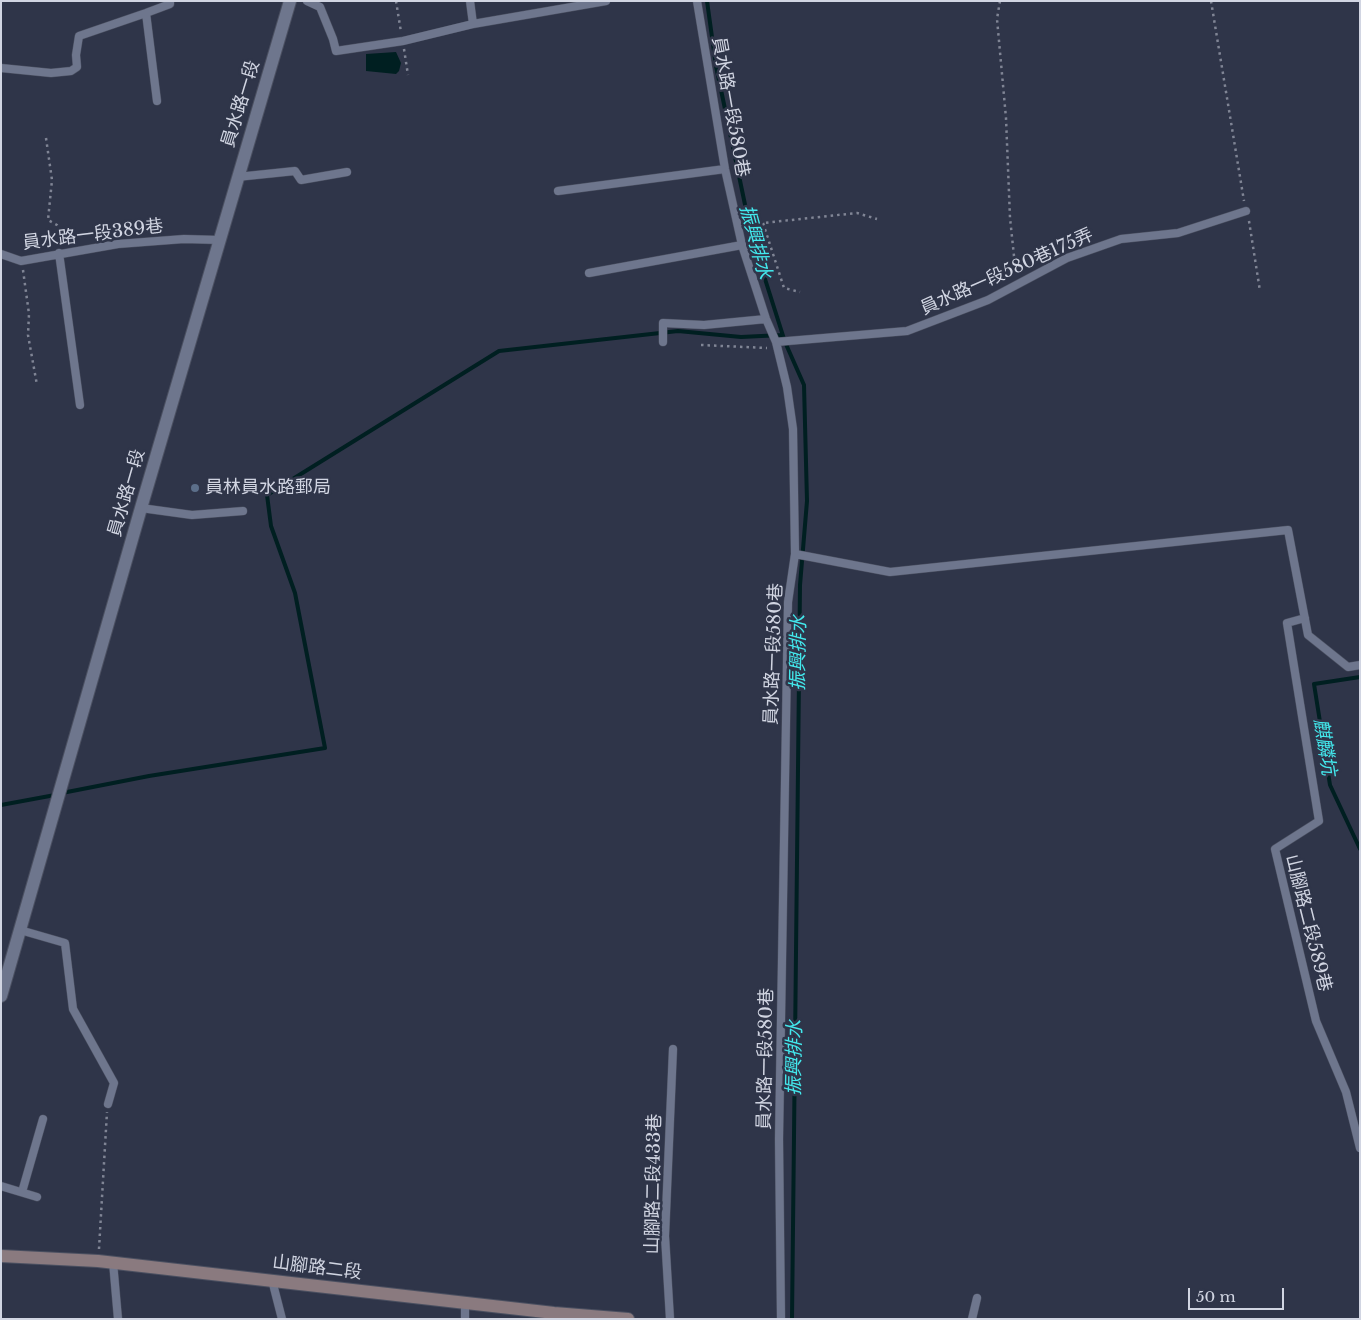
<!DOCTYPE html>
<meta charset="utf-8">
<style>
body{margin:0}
#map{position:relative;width:1361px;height:1320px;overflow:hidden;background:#2f3549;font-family:"Libre Baskerville",serif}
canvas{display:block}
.frame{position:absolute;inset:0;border:2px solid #d1d5e2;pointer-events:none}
.scale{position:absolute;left:1188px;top:1288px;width:96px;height:22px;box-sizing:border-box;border:2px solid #d1d5e2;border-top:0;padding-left:6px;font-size:15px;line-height:18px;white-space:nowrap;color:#d1d5e2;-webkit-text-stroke:4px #2f3549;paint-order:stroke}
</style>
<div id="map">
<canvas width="1361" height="1320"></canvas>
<div class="frame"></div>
<div class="scale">50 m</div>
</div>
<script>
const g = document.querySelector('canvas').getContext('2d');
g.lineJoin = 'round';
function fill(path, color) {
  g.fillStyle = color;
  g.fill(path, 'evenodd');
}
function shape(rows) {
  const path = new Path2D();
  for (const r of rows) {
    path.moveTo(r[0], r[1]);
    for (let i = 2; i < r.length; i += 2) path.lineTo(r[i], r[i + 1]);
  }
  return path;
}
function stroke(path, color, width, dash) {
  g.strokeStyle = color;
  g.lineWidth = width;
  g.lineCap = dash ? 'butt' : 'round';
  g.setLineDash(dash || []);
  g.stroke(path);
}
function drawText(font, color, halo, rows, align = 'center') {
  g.font = font + ' "Libre Baskerville","Noto Sans TC",serif';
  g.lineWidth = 5;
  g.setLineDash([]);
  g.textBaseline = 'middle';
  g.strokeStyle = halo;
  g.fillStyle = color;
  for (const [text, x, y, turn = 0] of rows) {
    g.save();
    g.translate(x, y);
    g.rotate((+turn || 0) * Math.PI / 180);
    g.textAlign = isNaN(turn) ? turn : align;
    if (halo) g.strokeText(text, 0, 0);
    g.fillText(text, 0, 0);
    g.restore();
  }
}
fill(shape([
 [396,52,401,63,399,71,396,74,366,71,366,54]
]), '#001f21');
stroke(shape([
 [707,1,716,66,752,238,785,342,804,385,807,501,800,585,792,1319],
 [1360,677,1314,684,1330,785,1360,849],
 [62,793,149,776,325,748,295,593,271,526,267,495,499,351,678,331,741,337,782,335],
 [1,805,55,795]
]), '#001f21', 4);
const service = shape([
 [307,1,320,7,333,39,336,51,403,41,473,24,606,1],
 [470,1,473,24],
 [697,1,725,169,742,245,766,319,776,342,787,387,793,429,795,554,788,602,779,1139,781,1319],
 [146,13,157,101],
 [1,68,51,73,71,71,77,67,76,55,79,36,146,13,170,4,170,1],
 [237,177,295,171,301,180,347,172],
 [558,191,725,169],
 [59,253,80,405],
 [1,254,21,261,118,244,184,239,220,240],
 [589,273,742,245],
 [663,342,663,323,704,325,766,319],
 [776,342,907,331,988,300,1067,258,1121,239,1178,233,1246,211],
 [141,508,192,515,243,511],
 [795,554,890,572,1288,530,1308,635,1348,667,1360,665],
 [1305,618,1287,623,1319,821,1275,849,1316,1021,1346,1092,1360,1148],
 [20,930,65,943,73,1009,114,1083,108,1104],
 [1,1186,37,1197],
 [22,1192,43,1119],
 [113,1262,118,1319],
 [272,1280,282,1319],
 [465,1302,465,1319],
 [670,1319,665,1236,673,1049],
 [972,1319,977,1298]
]);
const tertiary = shape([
 [1,996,141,508,290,1]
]);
const secondary = shape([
 [1,1256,98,1261,554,1313,628,1319]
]);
stroke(service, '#4b5061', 9);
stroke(tertiary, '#4b5061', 14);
stroke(secondary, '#4b5061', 14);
stroke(shape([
 [396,1,401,32],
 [1000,1,997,19,1006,118,1010,218,1014,256,1022,272],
 [1211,1,1244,201],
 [404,49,408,75],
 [46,138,52,180,48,220,57,225,73,242],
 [1249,221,1260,291],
 [763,223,784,288,800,292],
 [747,227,763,223,857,213,877,219],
 [23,270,29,314,28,335,37,385],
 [701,345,767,348],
 [99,1249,107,1112]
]), '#808595', 2.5, [2.5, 4]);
stroke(service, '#6e768d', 8);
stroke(tertiary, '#6e768d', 12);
stroke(secondary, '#8a7a7f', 12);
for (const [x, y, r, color] of [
 [195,488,5,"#5c6f8a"]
]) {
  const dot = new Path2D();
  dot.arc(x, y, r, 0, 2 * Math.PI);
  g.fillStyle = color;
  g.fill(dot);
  stroke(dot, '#2f3549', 2);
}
drawText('18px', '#d1d5e2', '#2f3549', [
 ["員水路一段",241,104,-73],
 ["員水路一段580巷",730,107,80],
 ["員水路一段389巷",93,235,-7],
 ["員水路一段580巷175弄",1007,272,-24],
 ["員水路一段",127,493,-74],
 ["員水路一段580巷",774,654,-88],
 ["山腳路二段589巷",1308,923,76],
 ["員水路一段580巷",766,1059,-89],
 ["山腳路二段433巷",654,1184,-89],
 ["山腳路二段",317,1268,7]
]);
drawText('18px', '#d1d5e2', '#2f3549', [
 ["員林員水路郵局",205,488]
], 'left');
drawText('italic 19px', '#43e9ed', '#2f3549', [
 ["振興排水",755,242,75],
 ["振興排水",799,653,-89],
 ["麒麟坑",1324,747,81],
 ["振興排水",795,1058,-89]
]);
</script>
